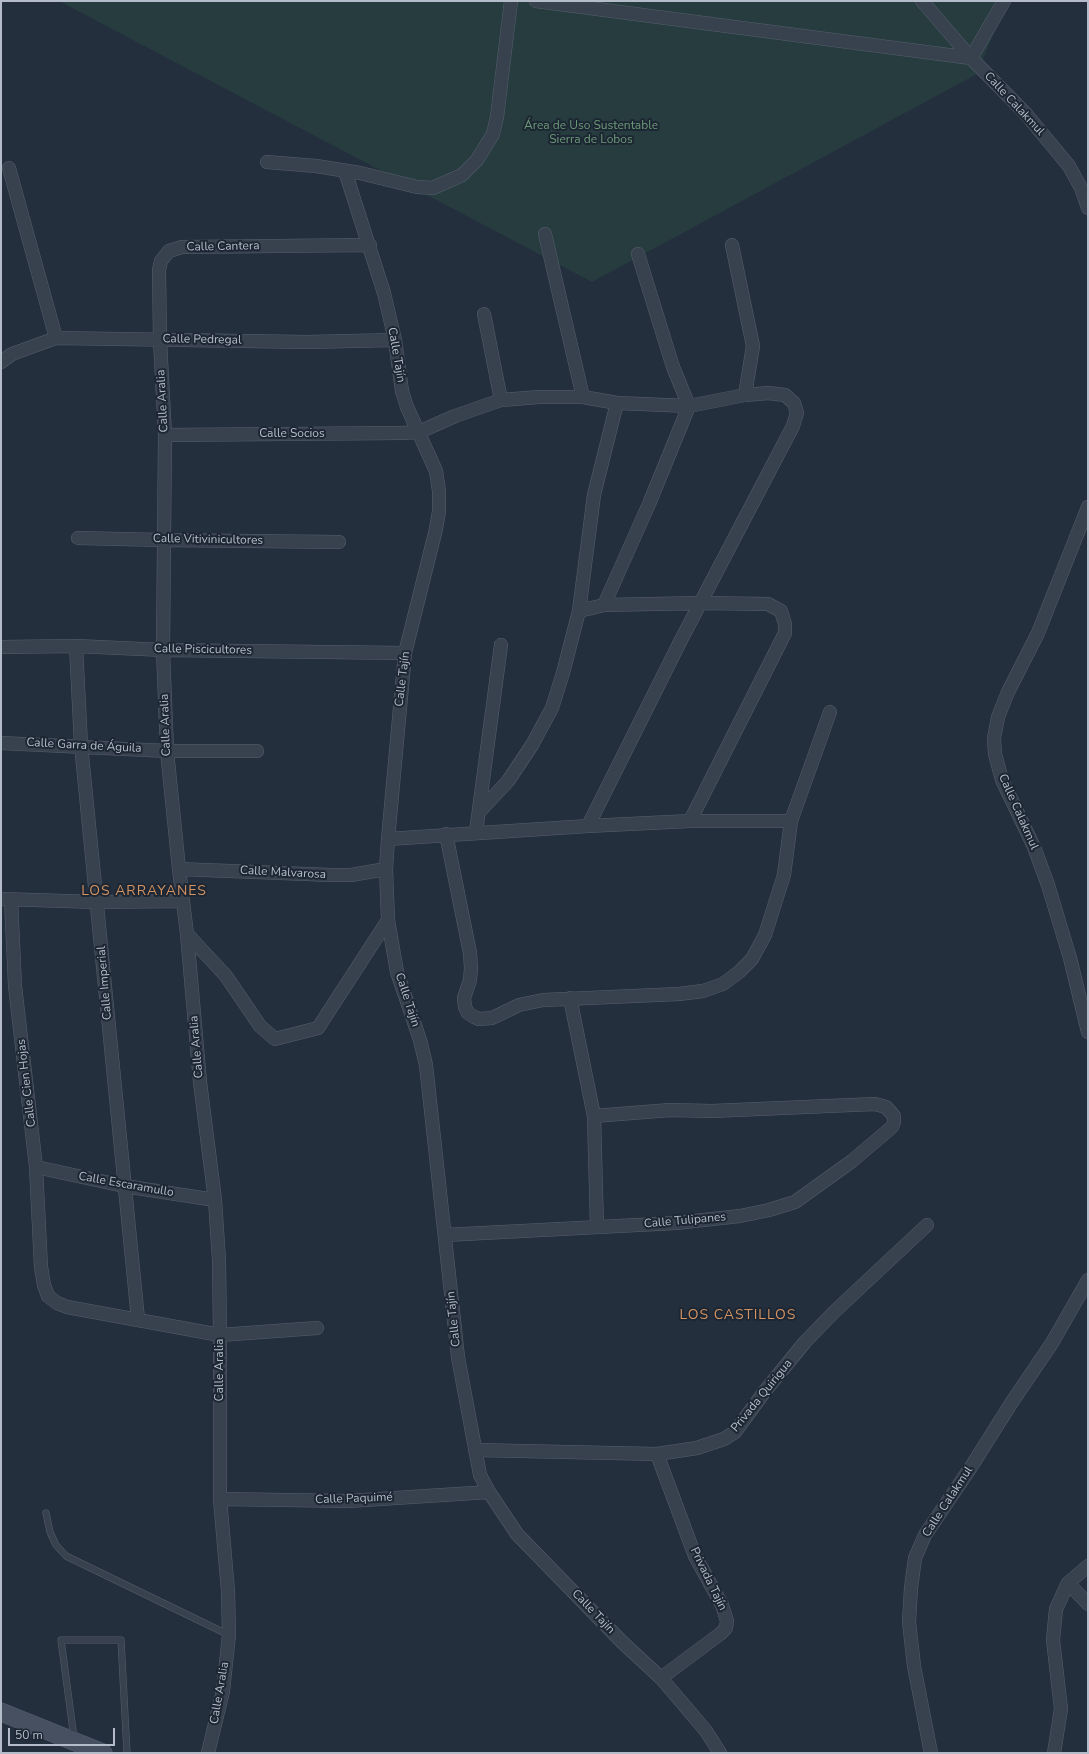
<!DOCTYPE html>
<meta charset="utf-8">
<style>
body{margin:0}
#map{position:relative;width:1089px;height:1754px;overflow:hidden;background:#242f3e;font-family:"Nunito Sans",sans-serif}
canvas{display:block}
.frame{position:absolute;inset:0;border:2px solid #b4bcc9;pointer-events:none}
.scale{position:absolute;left:8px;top:1728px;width:107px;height:18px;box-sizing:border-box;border:2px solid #b4bcc9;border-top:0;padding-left:5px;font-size:12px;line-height:14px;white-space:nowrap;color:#b4bcc9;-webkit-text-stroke:3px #1d2633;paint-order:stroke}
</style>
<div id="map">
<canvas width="1089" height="1754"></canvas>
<div class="frame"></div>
<div class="scale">50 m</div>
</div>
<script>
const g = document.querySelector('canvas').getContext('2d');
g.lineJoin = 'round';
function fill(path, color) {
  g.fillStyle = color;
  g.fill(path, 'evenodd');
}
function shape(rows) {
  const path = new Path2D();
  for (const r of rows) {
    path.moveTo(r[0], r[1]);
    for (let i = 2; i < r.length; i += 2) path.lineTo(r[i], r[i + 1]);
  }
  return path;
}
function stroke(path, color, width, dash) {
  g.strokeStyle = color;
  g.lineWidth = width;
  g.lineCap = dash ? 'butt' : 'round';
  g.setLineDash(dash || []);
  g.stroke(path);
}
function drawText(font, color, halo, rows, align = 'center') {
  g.font = font + ' "Nunito Sans",sans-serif';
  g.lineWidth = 4;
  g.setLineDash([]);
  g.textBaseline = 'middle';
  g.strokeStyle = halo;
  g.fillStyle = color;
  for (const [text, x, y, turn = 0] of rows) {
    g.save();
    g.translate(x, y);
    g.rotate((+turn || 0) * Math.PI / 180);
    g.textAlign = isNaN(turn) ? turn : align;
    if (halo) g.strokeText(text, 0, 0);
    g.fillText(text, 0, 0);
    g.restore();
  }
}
fill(shape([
 [59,1,1007,1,977,74,592,282]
]), '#263c3f');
const lane = shape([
 [46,1513,50,1532,56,1545,66,1556,229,1635],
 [74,1738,61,1640,121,1640,127,1753]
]);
const street = shape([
 [536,1,971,58],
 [922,1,971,58,1026,114,1069,166,1081,188,1088,208],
 [971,58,1004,1],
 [267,162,316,166,360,173,417,187,433,188,462,175,477,160,493,134,497,117,511,1],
 [9,168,56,338],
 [345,171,384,293,395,340,402,391,407,407,436,471,439,491,439,511,436,529,405,653,388,839,386,869,388,920,397,972,420,1040,426,1065,458,1357,480,1475,489,1492,517,1534,622,1642,661,1678,706,1731,720,1753],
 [545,234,583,397],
 [732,245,753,346,745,395],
 [484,314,501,400],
 [1,362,12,354,56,338,307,342,395,340],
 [165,435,401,433,419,432,455,416,501,400,539,397,583,397,617,403,689,406,745,395,768,393,785,395,794,403,797,413,793,426,681,640,588,826],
 [1088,507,1038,633,1008,692,998,717,994,738,995,754,1002,780,1034,847,1048,885,1070,958,1088,1032],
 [78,538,163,540,339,542],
 [604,605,649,504,689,406,673,367,638,254],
 [579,611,604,605,701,603,768,604,781,611,785,624,785,633,690,821],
 [76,646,81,745,138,1319],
 [1,647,76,646,163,650,405,653],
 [1,743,167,751,257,751],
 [480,811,508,781,532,745,552,708,563,673,579,611,594,495,617,403],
 [476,832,501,645],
 [446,834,470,953,471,968,470,980,464,998,465,1007,468,1013,474,1017,479,1019,492,1018,519,1005,543,1000,679,994,703,991,723,984,739,972,752,959,765,935,784,875,791,821,830,712],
 [388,839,588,826,690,821,791,821],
 [179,869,331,875,351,875,386,869],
 [1,899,97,902,183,901],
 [11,899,15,986,36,1167,41,1267,44,1285,48,1296,57,1303,67,1307,220,1335,317,1328],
 [187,934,226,976,260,1026,275,1039,318,1028,388,920],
 [570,998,594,1116,597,1227],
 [36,1167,124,1186,215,1200],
 [445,1235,676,1223,740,1216,769,1210,795,1202,852,1161,892,1127,894,1122,894,1116,886,1107,875,1104,712,1111,670,1110,594,1116],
 [475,1450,657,1454,697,1448,724,1439,735,1432,765,1391,805,1342,834,1312,927,1225],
 [657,1454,695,1556,722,1605,727,1621,726,1628,720,1634,661,1678],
 [220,1499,349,1501,489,1492],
 [1068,1583,1088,1604],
 [208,1753,223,1691,229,1635,228,1591,220,1499,220,1335,219,1260,215,1200,200,1082,187,934,179,869,167,751,163,650,165,435,160,340,159,270,161,261,169,251,182,247,370,245],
 [931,1753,914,1666,909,1622,911,1588,915,1558,925,1535,971,1467,1012,1402,1052,1343,1088,1280],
 [1054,1753,1061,1709,1053,1640,1056,1609,1068,1583,1088,1566]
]);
const secondary = shape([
 [1,1712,103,1753]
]);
stroke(lane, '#565f6c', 7);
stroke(street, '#565f6c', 14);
stroke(secondary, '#565f6c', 19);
stroke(lane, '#38414e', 6);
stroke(street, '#38414e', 13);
stroke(secondary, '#465061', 18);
drawText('12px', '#b4bcc9', '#1d2633', [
 ["Calle Calakmul",1014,104,47],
 ["Calle Cantera",223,247,-1],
 ["Calle Pedregal",202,340,1],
 ["Calle Tajín",396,355,80],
 ["Calle Aralia",163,401,-93],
 ["Calle Socios",292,434],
 ["Calle Vitivinicultores",208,540,1],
 ["Calle Piscicultores",203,650,1],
 ["Calle Tajín",403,679,-83],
 ["Calle Aralia",166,725,-92],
 ["Calle Garra de Águila",84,746,3],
 ["Calle Calakmul",1018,812,66],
 ["Calle Malvarosa",283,873,3],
 ["Calle Imperial",105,983,-95],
 ["Calle Tajín",407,1000,72],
 ["Calle Aralia",197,1047,-95],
 ["Calle Cien Hojas",27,1083,-97],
 ["Calle Escaramullo",126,1185,10],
 ["Calle Tulipanes",685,1221,-5],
 ["Calle Tajín",454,1319,-96],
 ["Calle Aralia",220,1370,-90],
 ["Privada Quirigua",762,1396,-51],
 ["Calle Paquimé",354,1499,-2],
 ["Calle Calakmul",948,1502,-57],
 ["Privada Tajín",708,1579,64],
 ["Calle Tajín",593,1612,46],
 ["Calle Aralia",220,1693,-80]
]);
drawText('12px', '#6b9a76', '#1d2633', [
 ["Área de Uso Sustentable",591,126],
 ["Sierra de Lobos",591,140]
]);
g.letterSpacing = '1px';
drawText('14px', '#d59563', '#1d2633', [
 ["LOS ARRAYANES",144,892],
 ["LOS CASTILLOS",738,1316]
]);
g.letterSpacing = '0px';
</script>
